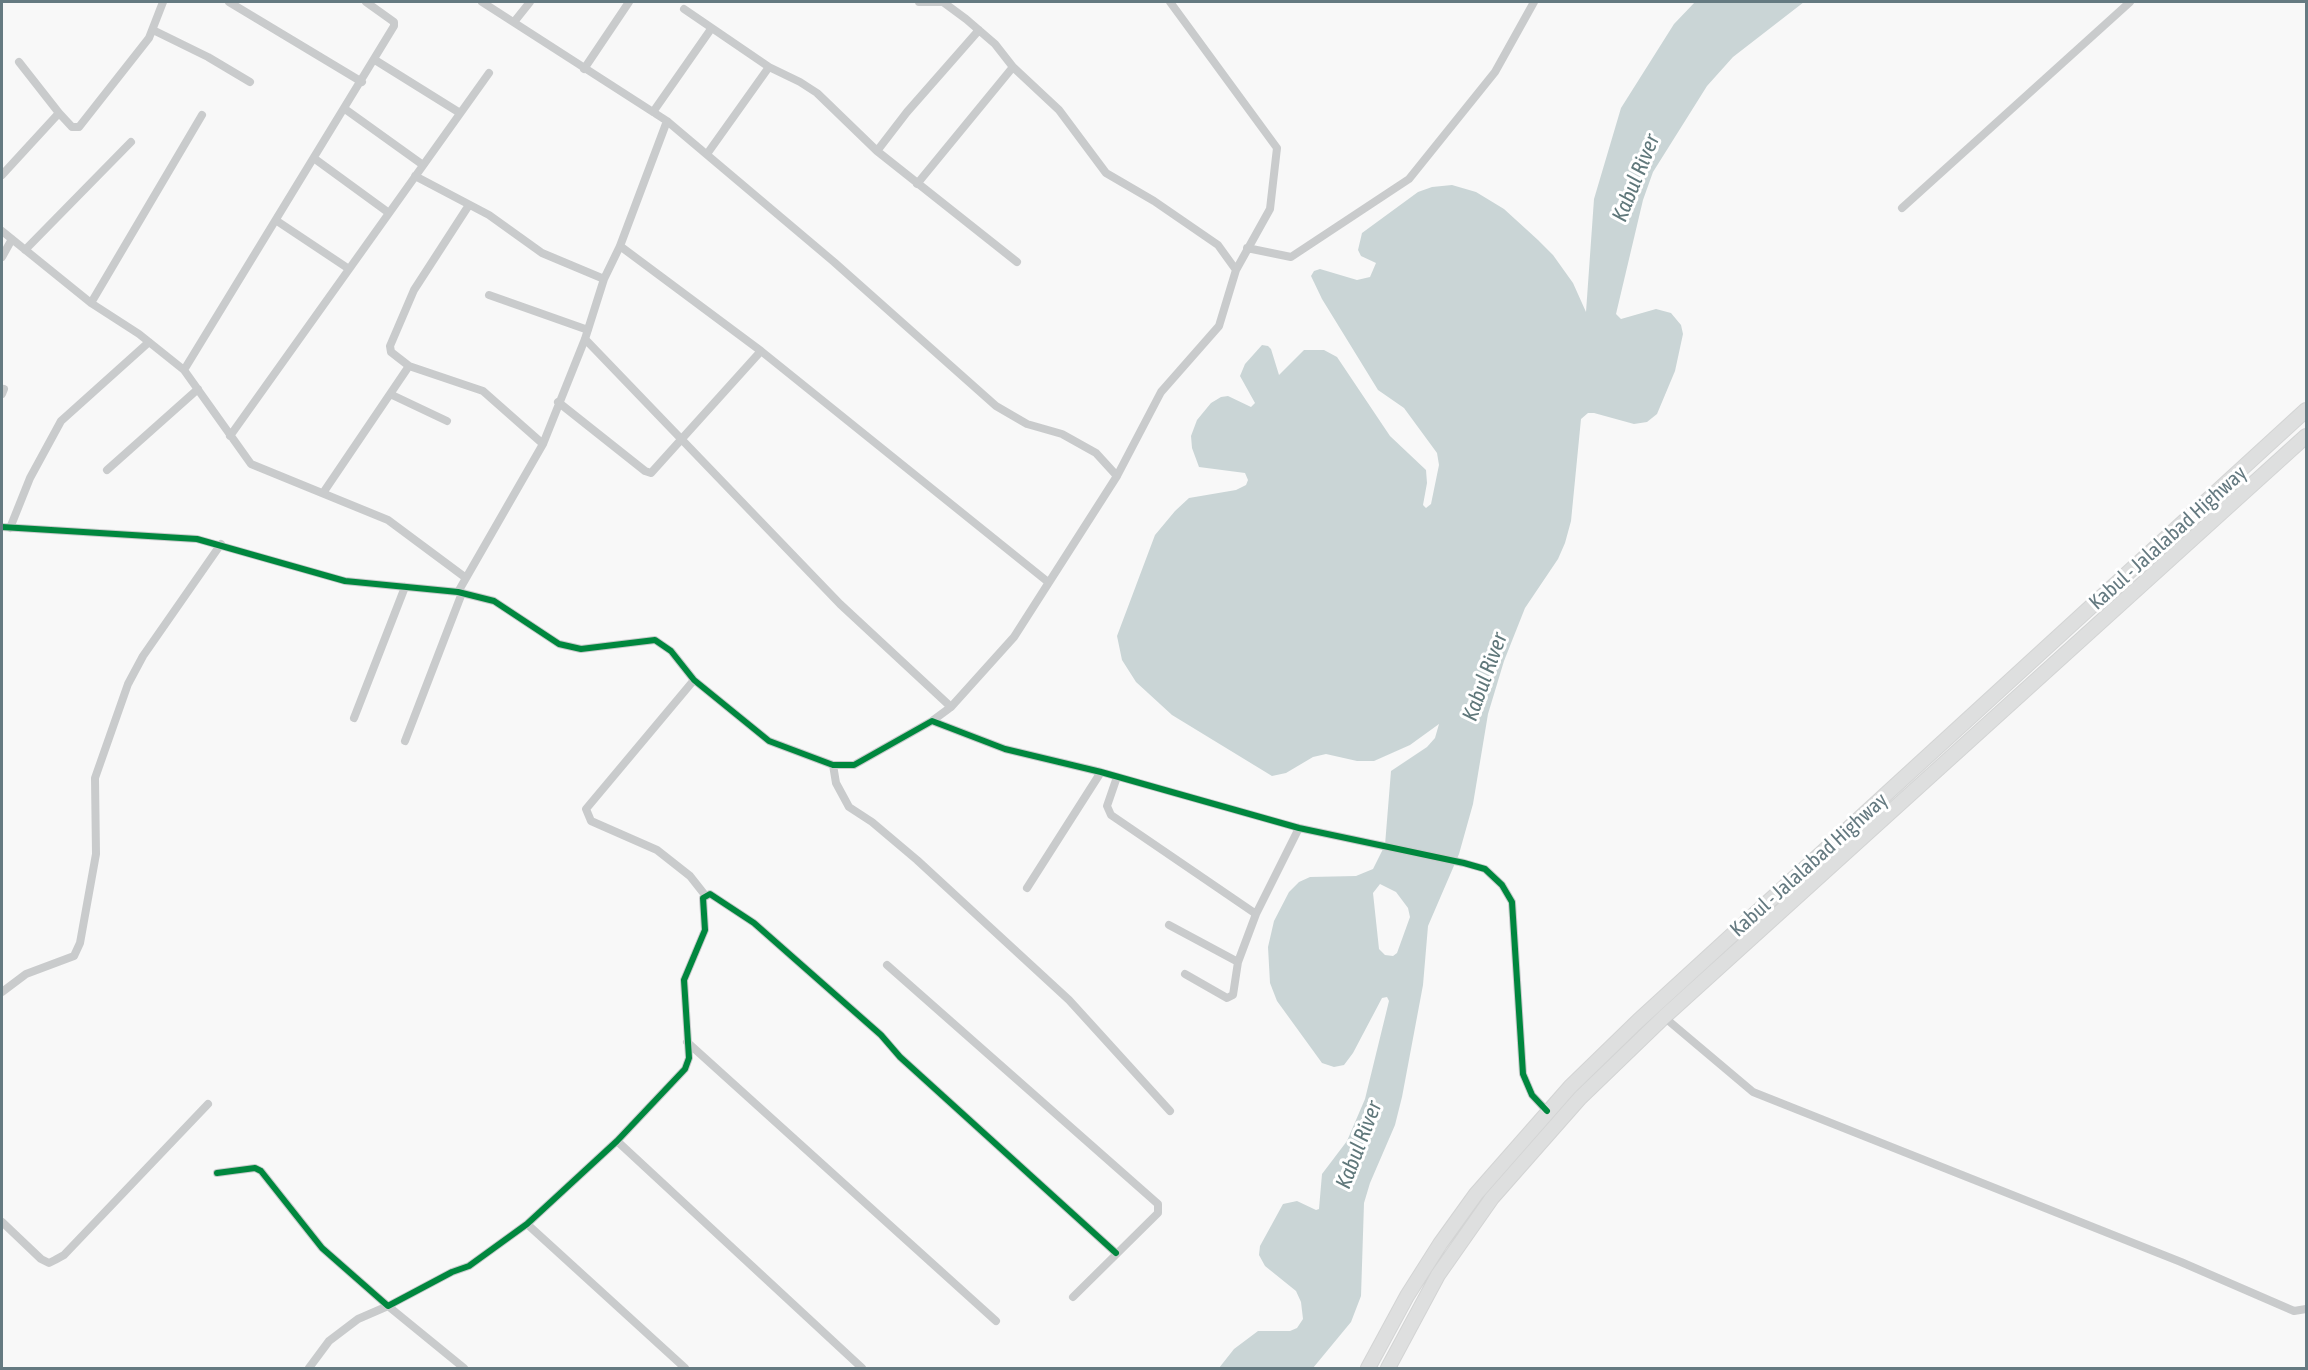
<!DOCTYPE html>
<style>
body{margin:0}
#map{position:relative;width:2308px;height:1370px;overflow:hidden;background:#f8f8f8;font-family:"Asap Condensed",sans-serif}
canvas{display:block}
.frame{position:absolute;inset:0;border:3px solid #657a81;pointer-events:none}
</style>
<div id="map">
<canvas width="2308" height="1370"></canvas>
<div class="frame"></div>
</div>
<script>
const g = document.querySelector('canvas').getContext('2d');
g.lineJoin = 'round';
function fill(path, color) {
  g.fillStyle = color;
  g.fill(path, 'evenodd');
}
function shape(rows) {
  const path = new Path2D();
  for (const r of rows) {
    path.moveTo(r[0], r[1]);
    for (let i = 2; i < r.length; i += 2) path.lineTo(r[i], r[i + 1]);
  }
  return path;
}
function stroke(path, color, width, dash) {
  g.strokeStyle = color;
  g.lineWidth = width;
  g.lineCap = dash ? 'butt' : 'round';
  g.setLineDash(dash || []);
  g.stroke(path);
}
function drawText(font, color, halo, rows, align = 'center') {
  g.font = font + ' "Asap Condensed",sans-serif';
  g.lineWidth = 6;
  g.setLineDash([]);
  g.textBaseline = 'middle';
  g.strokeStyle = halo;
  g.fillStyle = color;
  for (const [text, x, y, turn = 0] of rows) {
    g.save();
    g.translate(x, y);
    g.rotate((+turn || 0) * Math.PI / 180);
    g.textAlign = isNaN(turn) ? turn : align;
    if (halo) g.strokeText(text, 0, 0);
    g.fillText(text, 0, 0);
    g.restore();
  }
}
fill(shape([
 [1695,2,1804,2,1733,57,1707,86,1653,172,1643,200,1616,314,1621,319,1656,309,1671,313,1681,325,1683,334,1675,371,1657,414,1647,422,1634,424,1594,413,1588,413,1581,419,1571,521,1565,543,1558,559,1525,608,1504,661,1488,714,1473,804,1459,854,1428,926,1423,985,1402,1097,1395,1125,1370,1183,1364,1203,1361,1296,1351,1322,1313,1368,1219,1368,1234,1349,1258,1331,1290,1331,1297,1328,1303,1319,1301,1302,1296,1291,1265,1266,1259,1255,1260,1246,1283,1204,1297,1201,1316,1210,1319,1209,1322,1174,1347,1141,1365,1099,1389,1001,1387,997,1382,998,1353,1053,1344,1065,1334,1067,1322,1063,1277,1001,1270,983,1268,947,1274,921,1289,892,1299,882,1310,877,1356,876,1373,869,1385,845,1391,771,1427,747,1435,738,1439,724,1410,745,1374,761,1357,761,1326,754,1313,757,1286,773,1272,776,1172,715,1136,682,1122,660,1117,636,1155,535,1175,511,1189,498,1236,490,1246,485,1248,480,1245,473,1199,467,1192,448,1191,436,1197,420,1211,403,1221,397,1228,396,1251,407,1255,403,1240,376,1245,364,1262,345,1268,346,1271,349,1279,375,1304,350,1324,350,1337,357,1390,436,1426,470,1427,483,1423,505,1426,508,1431,504,1439,465,1437,453,1404,408,1378,390,1322,299,1311,276,1314,271,1320,269,1357,280,1370,277,1376,263,1361,256,1358,250,1362,233,1418,192,1432,187,1452,185,1476,192,1504,209,1538,240,1553,255,1573,283,1586,312,1594,199,1621,108,1674,24],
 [1380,884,1396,892,1408,908,1410,917,1397,953,1393,956,1385,955,1379,949,1373,893]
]), '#cad5d6');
const trunk = shape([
 [1368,1368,1407,1296,1440,1244,1476,1194,1570,1087,1638,1021,2306,410],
 [1388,1368,1438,1275,1492,1198,1580,1098,1664,1017,2306,436]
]);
stroke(trunk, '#d3d4d4', 16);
stroke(shape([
 [229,2,362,82],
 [482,2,667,121,834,262,996,406,1027,424,1062,434,1096,453,1117,476],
 [919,2,943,2,966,19,995,44,1013,67,1059,110,1106,173,1154,201,1218,245,1236,270],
 [684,9,769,67,800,82,817,93,877,151,1017,262],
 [514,22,530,2],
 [153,30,208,57,250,82],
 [375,60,460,113],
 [19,62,59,113,72,127,79,127,149,38,163,2],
 [584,69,629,2],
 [345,109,423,165],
 [653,112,711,29],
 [877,151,907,112,979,30],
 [707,154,769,67],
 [315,159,389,213],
 [2,175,59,113],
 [415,176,489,215,542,253,604,279],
 [917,184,1013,67],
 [469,205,414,290,390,346,391,352,409,366,483,391,543,444],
 [1902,208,2130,2],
 [277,221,349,269],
 [2,231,91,303,139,334,184,370,251,464,388,520,466,578],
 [620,246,761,351,1048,582],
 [1247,248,1291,257,1409,179,1495,72,1534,2],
 [25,250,131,142],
 [2,257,12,239],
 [489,295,588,330],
 [91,303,202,115],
 [585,339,840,604,951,707],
 [184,370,394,26,394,22,366,2],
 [2,394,4,389],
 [390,394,447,421],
 [558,402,645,471,651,473,761,351],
 [230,436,489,73],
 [107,470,198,389],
 [323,493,409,366],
 [2,527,197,539,345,581,458,592,494,601,559,644,581,649,655,640,671,651,694,680,769,741,833,765,854,765,932,721,1005,749,1101,772,1299,828,1464,863,1485,869,1502,885,1512,902,1523,1074,1532,1095,1547,1111],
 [10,528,30,478,61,421,149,342],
 [458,592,543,444,585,339,604,279,620,246,667,121],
 [694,680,586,809,591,821,657,850,690,876,705,895],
 [354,718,405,587],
 [932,721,951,707,1014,637,1117,476,1161,392,1219,326,1236,270,1270,209,1277,148,1170,2],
 [405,741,462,593],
 [833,765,836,783,849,807,872,822,917,860,1069,1000,1170,1111],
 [1117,777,1107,806,1111,815,1256,914],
 [1027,888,1101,772],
 [1169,925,1238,962],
 [887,965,1158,1204,1158,1213,1073,1297],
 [1185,974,1227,998,1233,995,1238,962,1256,914,1299,828],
 [2,992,26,974,74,956,80,943,96,854,95,778,128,684,143,656,221,544],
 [1664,1017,1753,1092,2181,1262,2294,1311,2306,1309],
 [687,1042,996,1321],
 [617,1141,862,1368],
 [217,1173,255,1168,261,1171,322,1248,388,1306,452,1272,469,1266,527,1224,617,1141,685,1069,689,1058,684,980,705,930,703,898,710,894,754,923,881,1035,900,1057,1116,1253],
 [2,1222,41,1259,49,1263,55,1260,64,1255,208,1104],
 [527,1224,685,1368],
 [309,1368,329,1341,358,1319,388,1306,464,1368]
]), '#c9cbcc', 8);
stroke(trunk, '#dedfdf', 14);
stroke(shape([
 [2,527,197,539,345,581,458,592,494,601,559,644,581,649,655,640,671,651,694,680,769,741,833,765,854,765,932,721,1005,749,1101,772,1299,828,1464,863,1485,869,1502,885,1512,902,1523,1074,1532,1095,1547,1111],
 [217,1173,255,1168,261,1171,322,1248,388,1306,452,1272,469,1266,527,1224,617,1141,685,1069,689,1058,684,980,705,930,703,898,710,894,754,923,881,1035,900,1057,1116,1253]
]), '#00873e', 6);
drawText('21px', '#657a81', '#fff', [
 ["Kabul - Jalalabad Highway",2168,538,-42],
 ["Kabul - Jalalabad Highway",1809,865,-42]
]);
drawText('italic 22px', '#60787b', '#fff', [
 ["Kabul River",1636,178,-68],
 ["Kabul River",1485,677,-70],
 ["Kabul River",1359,1145,-69]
]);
</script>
